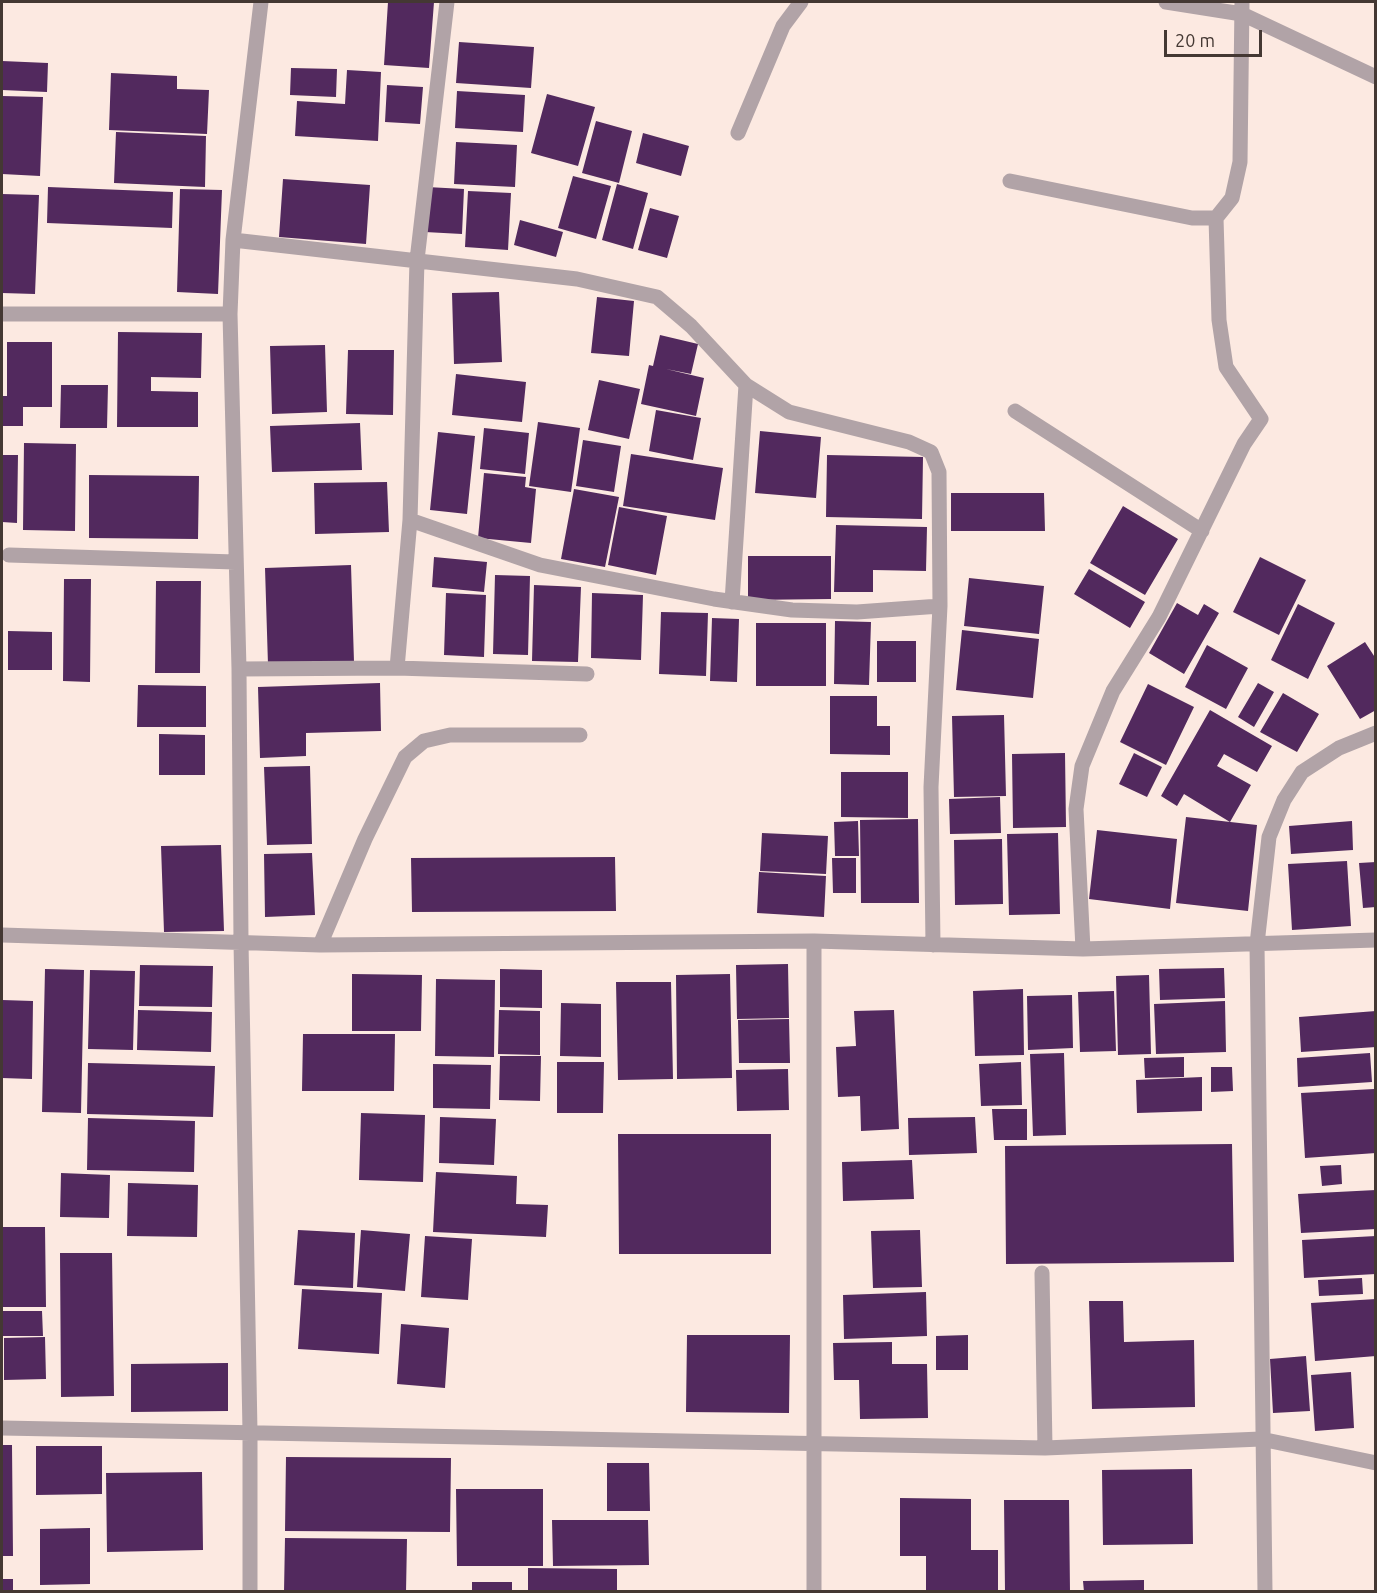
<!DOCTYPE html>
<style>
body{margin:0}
#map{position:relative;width:1377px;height:1593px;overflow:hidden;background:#fce9e1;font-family:Ubuntu,sans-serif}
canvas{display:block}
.frame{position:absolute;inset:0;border:3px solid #443833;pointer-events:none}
.scale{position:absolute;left:1164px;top:30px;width:98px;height:27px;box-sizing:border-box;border:3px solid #443833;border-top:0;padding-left:8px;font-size:18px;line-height:21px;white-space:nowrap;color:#443833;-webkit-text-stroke:4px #fce9e1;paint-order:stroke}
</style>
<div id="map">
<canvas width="1377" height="1593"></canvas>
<div class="frame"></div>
<div class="scale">20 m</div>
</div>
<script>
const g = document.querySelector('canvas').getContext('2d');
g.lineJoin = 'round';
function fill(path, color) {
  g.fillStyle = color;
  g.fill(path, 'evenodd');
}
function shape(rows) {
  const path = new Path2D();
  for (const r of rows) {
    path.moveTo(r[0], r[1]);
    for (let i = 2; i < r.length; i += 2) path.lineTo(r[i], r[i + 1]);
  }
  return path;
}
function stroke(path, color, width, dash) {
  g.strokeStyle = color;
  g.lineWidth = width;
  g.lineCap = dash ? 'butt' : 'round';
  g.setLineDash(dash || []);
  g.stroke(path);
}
fill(shape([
 [388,2,434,2,429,68,384,65],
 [459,42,534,47,531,88,456,83],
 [2,61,48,63,47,92,2,90],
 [291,68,337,69,336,97,290,95],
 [347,70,381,72,378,141,295,136,297,101,345,104],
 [111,73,177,76,177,89,209,90,207,134,109,130],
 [387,85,423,87,420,124,385,122],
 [457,91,525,95,523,132,455,128],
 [547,94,595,107,578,166,531,153],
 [2,96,43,97,40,176,2,174],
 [596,121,632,131,619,183,582,173],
 [116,132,206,136,205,187,114,183],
 [643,133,689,146,681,176,636,163],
 [456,142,517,145,515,187,454,184],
 [573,176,611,186,596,239,558,228],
 [283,179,370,185,366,244,279,237],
 [617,184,648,193,633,249,602,240],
 [48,187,173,192,172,228,47,223],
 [427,187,464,189,462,234,425,232],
 [180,189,222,190,218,294,177,292],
 [468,191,511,193,508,250,465,247],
 [2,194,39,195,35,294,2,293],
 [650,208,679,216,667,258,638,250],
 [520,220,563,232,556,257,514,245],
 [499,292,502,362,454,364,452,293],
 [597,297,634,301,629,356,591,353],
 [118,332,202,333,201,378,151,377,151,391,198,392,198,427,117,427],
 [660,335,698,344,691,374,666,369,704,378,696,416,641,404,649,365,653,366],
 [7,342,52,342,52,407,23,407,23,426,2,426,2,396,7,396],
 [325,345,327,412,272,414,270,346],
 [348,350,394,350,393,415,346,414],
 [456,374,526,382,522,422,452,415],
 [599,380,640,389,629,439,588,430],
 [61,385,108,385,107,428,60,428],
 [656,410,701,418,693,460,649,451],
 [538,422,580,428,571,492,529,486],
 [360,423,362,470,272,472,270,426],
 [484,428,529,433,525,474,480,469],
 [760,431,821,437,816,498,755,493],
 [438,432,475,436,467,514,430,510],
 [583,440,621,446,614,492,576,486],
 [24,443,76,444,75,531,23,530],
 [631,454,723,468,715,520,623,506],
 [2,455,18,455,17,523,2,522],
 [827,455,923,457,922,519,826,517],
 [484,473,526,477,525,487,536,489,531,543,478,538],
 [89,475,199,476,198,539,89,538],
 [387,482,389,532,315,534,314,483],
 [574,489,619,497,605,567,561,559],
 [951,493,1044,493,1045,531,951,531],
 [1123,506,1178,539,1145,595,1090,563],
 [619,507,667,516,656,575,608,565],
 [836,525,927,527,926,571,873,570,873,592,834,592],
 [748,556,831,556,831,599,748,600],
 [434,557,487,562,484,592,432,587],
 [1260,557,1306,580,1279,635,1233,612],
 [351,565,354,662,268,665,265,568],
 [1089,569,1145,602,1130,628,1074,594],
 [495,575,530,576,528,655,493,654],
 [969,578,1044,586,1039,634,964,626],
 [64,579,91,579,90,682,63,681],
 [156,581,201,581,200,673,155,673],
 [534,585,581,587,578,662,532,661],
 [446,593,486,595,484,657,444,655],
 [592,593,643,595,641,660,591,658],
 [1177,603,1198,615,1204,604,1219,613,1184,674,1149,653],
 [1298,604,1335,623,1308,679,1271,660],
 [661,612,708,613,706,676,659,674],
 [712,618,739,619,737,682,710,681],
 [835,621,871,622,869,685,834,684],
 [756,623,826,623,826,686,756,686],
 [962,630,1039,639,1033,698,956,690],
 [8,631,52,632,52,670,8,670],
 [877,641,916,641,916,682,877,682],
 [1365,642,1376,659,1376,710,1360,719,1327,666],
 [1207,645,1248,668,1226,709,1185,687],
 [380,683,381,731,306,733,306,756,260,758,258,687],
 [1258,683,1274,692,1254,727,1238,717],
 [1148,684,1194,707,1166,765,1120,742],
 [138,685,206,686,206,727,137,727],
 [1283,693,1319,714,1297,752,1260,732],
 [830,696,877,696,877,726,890,726,890,755,830,754],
 [1210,710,1272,746,1257,772,1224,754,1217,766,1251,785,1230,822,1184,794,1177,806,1161,796],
 [1004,715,1006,796,954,797,952,716],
 [159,734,205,735,205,775,159,775],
 [1065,753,1066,827,1013,828,1012,754],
 [1134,753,1162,767,1147,797,1119,784],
 [310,766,312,844,267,845,264,767],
 [841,772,908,772,908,818,841,817],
 [1000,797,1001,833,950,834,949,799],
 [1186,817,1257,825,1248,911,1176,903],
 [918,819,919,903,861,903,860,820],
 [858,821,859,856,835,856,834,822],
 [1352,821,1353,850,1291,854,1289,826],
 [1097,830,1177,839,1170,909,1089,899],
 [762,833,828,836,826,874,760,871],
 [1058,833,1060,914,1009,915,1007,834],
 [1002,839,1003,904,955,905,954,840],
 [221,845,224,931,164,932,161,846],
 [312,853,315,915,265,917,264,854],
 [615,857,616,911,412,912,411,858],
 [832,858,856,858,856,893,833,893],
 [1347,861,1351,926,1292,930,1288,864],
 [1376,862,1376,907,1363,908,1359,863],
 [759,872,826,876,824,917,757,913],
 [788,964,789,1018,737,1019,736,965],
 [140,965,213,966,212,1007,139,1006],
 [1224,968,1225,998,1160,1000,1159,969],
 [45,969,84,970,81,1113,42,1112],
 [500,969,542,970,542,1008,500,1007],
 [90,970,135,971,133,1050,88,1049],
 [352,974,422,975,421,1031,352,1031],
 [730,974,732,1078,677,1079,676,975],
 [1149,975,1151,1054,1118,1055,1116,976],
 [436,979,495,980,494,1057,435,1056],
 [616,982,671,982,673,1079,618,1080],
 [1023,989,1024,1055,975,1056,973,991],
 [1114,991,1116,1051,1080,1052,1078,992],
 [1072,995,1073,1048,1028,1050,1027,996],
 [2,1000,33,1001,32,1079,2,1078],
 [1225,1001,1226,1052,1156,1054,1154,1004],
 [561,1003,601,1004,601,1057,560,1056],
 [138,1010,212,1012,211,1052,137,1050],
 [499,1010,540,1011,540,1055,498,1054],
 [894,1010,899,1129,861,1131,860,1096,838,1097,836,1047,856,1046,854,1011],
 [1376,1011,1376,1047,1301,1052,1299,1017],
 [789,1019,790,1063,739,1063,738,1020],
 [303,1034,395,1034,394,1091,302,1091],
 [1064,1053,1066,1135,1033,1136,1030,1054],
 [1370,1053,1372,1082,1298,1087,1297,1058],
 [500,1056,541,1056,540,1101,499,1100],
 [1184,1057,1184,1077,1145,1078,1144,1058],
 [557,1062,604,1062,603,1113,557,1113],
 [1021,1062,1022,1105,981,1106,979,1064],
 [88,1063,215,1066,213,1117,87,1114],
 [433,1064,491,1065,490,1109,433,1108],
 [1211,1067,1232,1067,1233,1091,1211,1092],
 [788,1069,789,1110,737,1111,736,1070],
 [1202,1077,1202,1111,1137,1113,1136,1080],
 [1374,1089,1376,1153,1305,1158,1301,1093],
 [992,1109,1027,1109,1027,1140,994,1140],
 [361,1113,425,1115,423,1182,359,1180],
 [440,1117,496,1119,494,1165,439,1163],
 [975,1117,977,1153,909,1155,908,1118],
 [88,1118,195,1121,194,1172,87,1170],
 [618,1134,771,1134,771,1254,619,1254],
 [1232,1144,1234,1262,1006,1264,1005,1146],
 [912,1160,914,1199,843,1201,842,1162],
 [1341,1165,1342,1184,1322,1186,1320,1166],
 [436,1172,517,1176,516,1204,548,1205,546,1237,433,1232],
 [61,1173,110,1175,109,1218,60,1217],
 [128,1183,198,1185,197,1237,127,1236],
 [1376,1190,1376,1229,1301,1233,1298,1194],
 [2,1227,45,1227,46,1307,2,1307],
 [298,1230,355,1233,353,1288,294,1285],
 [361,1230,410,1234,405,1291,357,1287],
 [920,1230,922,1287,873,1288,871,1231],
 [425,1236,472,1239,468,1300,421,1297],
 [1376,1236,1376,1274,1304,1278,1302,1240],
 [60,1253,112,1253,114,1396,61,1397],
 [1362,1278,1363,1294,1319,1296,1318,1280],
 [302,1289,382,1293,379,1354,298,1349],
 [926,1292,927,1336,844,1339,843,1295],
 [1376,1299,1376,1356,1315,1361,1311,1303],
 [1089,1301,1123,1301,1124,1342,1194,1340,1195,1407,1092,1409],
 [2,1311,42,1311,43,1336,2,1336],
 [401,1324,449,1328,445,1388,397,1384],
 [687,1335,790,1335,789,1413,686,1412],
 [968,1335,968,1370,936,1370,936,1336],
 [45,1337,46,1379,4,1380,4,1338],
 [892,1342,892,1364,927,1364,928,1418,860,1419,859,1380,834,1380,833,1343],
 [1306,1356,1310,1411,1273,1413,1270,1359],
 [228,1363,228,1411,131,1412,131,1364],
 [1351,1372,1354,1428,1315,1431,1311,1375],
 [2,1445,12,1445,13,1556,2,1556],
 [36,1446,102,1446,102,1494,36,1495],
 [286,1457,451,1458,450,1532,285,1531],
 [607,1463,649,1463,650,1511,607,1511],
 [1192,1469,1193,1544,1103,1545,1102,1470],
 [202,1472,203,1550,107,1552,106,1473],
 [456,1489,543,1489,543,1566,457,1566],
 [900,1498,971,1499,971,1550,998,1550,998,1592,926,1592,926,1556,900,1556],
 [1004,1500,1069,1500,1070,1592,1005,1592],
 [552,1520,648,1520,649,1565,553,1566],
 [90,1528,90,1584,40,1585,40,1529],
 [285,1538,407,1539,406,1592,284,1592],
 [528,1568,617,1569,617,1592,528,1592],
 [2,1579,13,1579,13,1592,2,1592],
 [1144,1580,1144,1592,1084,1592,1083,1581],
 [472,1582,512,1582,512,1592,472,1592]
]), '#52295e');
stroke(shape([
 [1166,2,1242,14,1376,77],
 [738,133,783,26,801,2],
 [1010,181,1192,218,1216,218,1232,198,1240,162,1242,2],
 [233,240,577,279,657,297,691,326,746,385,789,412,909,442,931,452,939,472,940,606,931,787,933,945],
 [2,314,230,314],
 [1015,411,1202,531],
 [410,520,540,565,714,599,792,610,857,612,940,606],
 [9,555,235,562],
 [732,602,746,385],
 [397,668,587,674],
 [239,669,397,668,410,520,417,260,447,2],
 [2,935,320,945,814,941,1083,949,1376,940],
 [814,941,814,1592],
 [320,945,365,839,405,757,424,741,450,735,580,735],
 [1083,949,1076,809,1082,766,1113,691,1159,617,1244,444,1261,419,1226,367,1219,320,1216,218],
 [1042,1273,1045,1448],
 [2,1428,1045,1448,1261,1439,1376,1463],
 [250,1592,250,1432,241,942,239,669,230,314,233,240,261,2],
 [1265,1592,1257,944,1269,837,1284,800,1302,772,1339,748,1376,733]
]), '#b1a3a7', 15);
</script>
